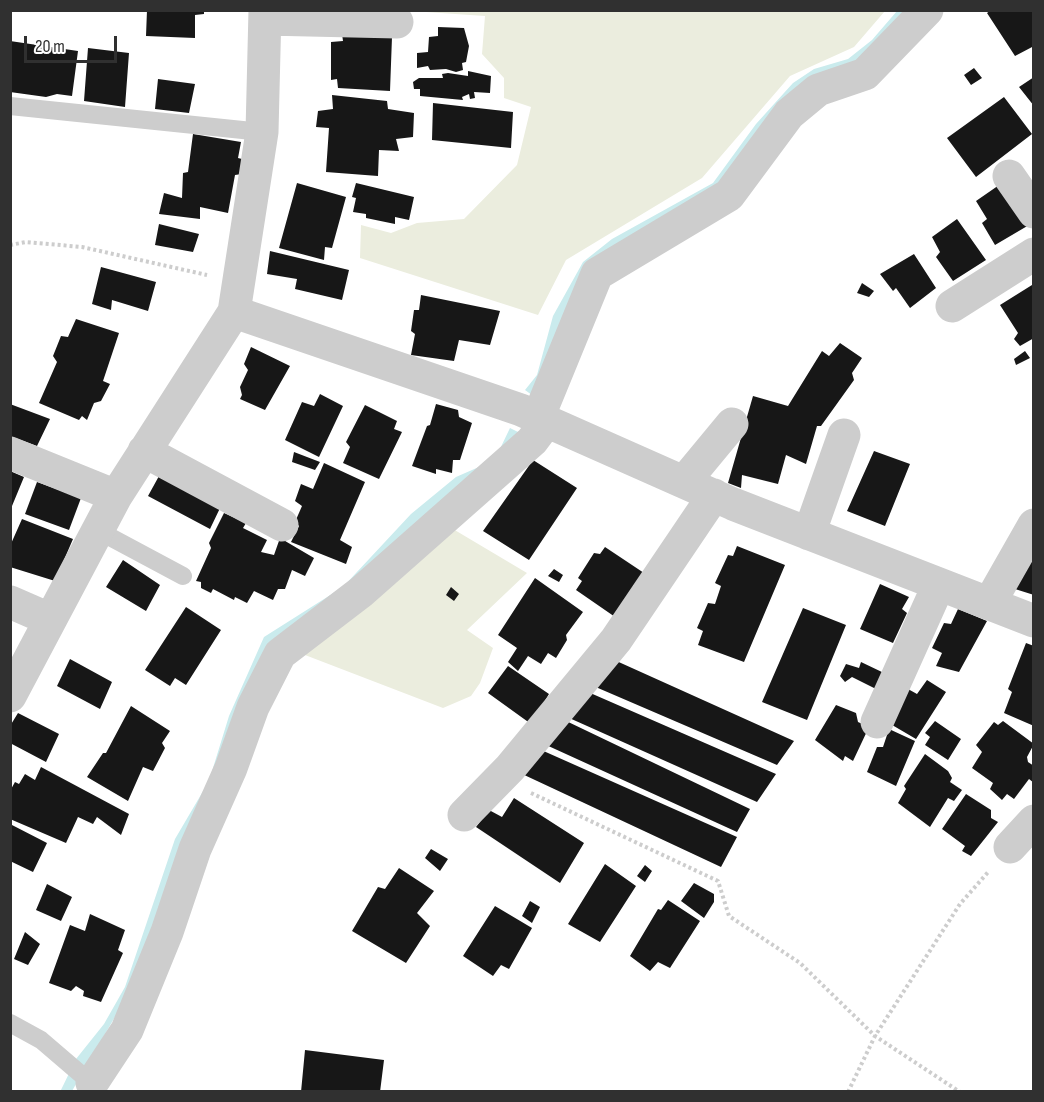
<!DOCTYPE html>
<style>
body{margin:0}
#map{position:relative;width:1044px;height:1102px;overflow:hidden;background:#fff;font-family:"Sofia Sans Condensed",sans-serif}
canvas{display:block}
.frame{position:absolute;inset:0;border:12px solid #303030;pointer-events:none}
.scale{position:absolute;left:24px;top:36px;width:93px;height:27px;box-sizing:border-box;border:3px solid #303030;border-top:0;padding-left:8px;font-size:18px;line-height:21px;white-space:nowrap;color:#303030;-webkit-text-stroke:4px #fff;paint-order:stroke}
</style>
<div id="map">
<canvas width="1044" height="1102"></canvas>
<div class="frame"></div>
<div class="scale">20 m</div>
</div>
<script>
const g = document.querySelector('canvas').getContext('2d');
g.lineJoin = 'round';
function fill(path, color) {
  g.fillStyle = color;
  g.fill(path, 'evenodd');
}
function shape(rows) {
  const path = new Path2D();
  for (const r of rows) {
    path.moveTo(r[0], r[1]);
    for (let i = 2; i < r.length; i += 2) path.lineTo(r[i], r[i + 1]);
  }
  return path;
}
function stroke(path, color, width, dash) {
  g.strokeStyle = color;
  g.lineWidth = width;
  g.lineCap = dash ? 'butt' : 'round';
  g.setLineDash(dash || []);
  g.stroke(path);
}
fill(shape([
 [411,11,885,11,854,47,790,76,702,178,566,260,538,315,360,258,361,225,391,233,417,223,464,219,517,165,531,107,504,98,504,78,482,54,485,16],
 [453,529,527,573,467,630,493,648,480,683,471,696,443,708,305,655]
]), '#ebedde');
fill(shape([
 [897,11,913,11,720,192,602,260,536,398,525,390,537,375,553,316,583,262,612,239,713,183,756,124,793,83,814,69,848,59,872,40],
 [510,428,522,434,272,650,152,953,72,1091,60,1092,76,1059,104,1024,125,987,175,839,209,781,229,716,264,637,343,587,411,514,456,477,488,463,498,453]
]), '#caebed');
fill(shape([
 [147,10,204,10,204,14,195,15,195,38,146,36],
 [991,10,1034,10,1034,46,1015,56,987,13],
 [438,27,464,28,469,46,466,62,462,63,463,70,456,72,446,69,430,70,428,66,417,68,417,53,428,52,429,37,438,36],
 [342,34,392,37,390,91,338,88,337,79,331,80,331,42,343,41],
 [10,41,78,51,72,96,57,94,46,97,10,92],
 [88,48,129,53,125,107,84,101],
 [974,68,982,78,971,85,964,75],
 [468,71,491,76,490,93,474,92,475,98,470,99,469,94,462,97,463,100,420,96,420,89,414,89,413,82,419,78,443,78,442,74,448,73,468,76],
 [1034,77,1034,106,1019,87],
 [158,79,195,84,189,113,155,109],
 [332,95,387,101,388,109,414,113,413,137,396,139,399,151,379,150,378,176,326,172,329,128,316,127,318,111,333,109],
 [1004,97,1032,134,976,177,947,138],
 [433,103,513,112,511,148,432,140],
 [193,134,241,142,238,158,242,159,242,174,235,175,228,213,200,207,200,219,159,214,164,193,182,198,183,173,188,172],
 [297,183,346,197,332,248,325,247,324,260,279,248],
 [356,183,414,197,409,220,395,217,395,224,366,218,366,214,353,212,356,198,352,197],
 [1002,183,1029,225,995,245,982,223,987,219,976,201],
 [957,219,986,260,953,281,936,257,940,252,932,237],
 [159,224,199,234,193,252,155,245],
 [270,251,349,270,342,300,295,289,297,279,267,274],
 [914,254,936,288,910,308,896,288,893,291,880,274],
 [101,267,156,282,148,311,112,300,111,310,92,304],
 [862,283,874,291,869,297,857,293],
 [1032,285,1034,338,1020,346,1014,339,1018,333,1000,305],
 [421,295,500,311,490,345,459,340,454,361,411,355,415,334,411,331,414,310,419,310],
 [76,319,119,333,103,381,110,384,101,401,94,403,87,420,82,416,79,420,39,403,57,362,53,356,61,336,68,337],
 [840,343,862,358,852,373,854,380,821,426,817,426,806,464,786,455,778,484,742,475,741,488,728,483,753,396,788,406,822,351,829,356],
 [251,347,290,366,265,410,240,399,242,395,240,387,248,370,244,364],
 [1025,351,1030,358,1016,365,1014,359],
 [320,394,343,406,319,457,285,440,302,402,314,406],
 [10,404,50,419,37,446,10,436],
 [436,404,458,410,459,417,472,423,460,460,453,460,452,473,436,469,436,474,412,466,427,426,430,425],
 [365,405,397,421,394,429,402,432,379,479,343,463,350,447,346,442],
 [874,451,910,464,885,526,847,511],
 [294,452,320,462,315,470,292,462],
 [533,460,577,488,529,560,483,531],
 [324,463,365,482,340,540,352,547,346,564,291,542,299,526,295,522,302,506,295,501,301,484,313,489],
 [10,471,24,477,12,506,10,505],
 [159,476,221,506,210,529,148,496],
 [37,482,81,498,69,530,25,514],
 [224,513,246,523,243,528,267,540,261,552,274,555,280,538,314,558,305,576,292,570,285,589,278,589,273,600,254,591,247,603,235,597,234,600,213,589,211,593,201,588,201,582,196,581,211,548,209,543],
 [22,519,73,539,55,581,10,567,10,546],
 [737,546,785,565,744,662,698,645,703,631,697,628,708,603,715,604,721,586,715,583,728,555,733,556],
 [605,547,647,575,618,619,576,590,582,581,578,578,594,553,600,554],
 [1034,553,1034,595,1015,589],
 [123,560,160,585,146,611,106,587],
 [554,569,563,575,559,582,548,576],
 [535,578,583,612,566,635,567,640,556,658,548,653,541,664,528,656,518,671,508,662,517,648,498,635],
 [880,584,909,597,902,609,907,613,893,643,860,629],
 [451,587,459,594,454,601,446,595],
 [186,607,221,630,186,685,175,678,170,686,145,670],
 [803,608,846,625,807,720,762,702],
 [958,609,987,621,959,672,936,666,942,653,932,648,944,623,951,624],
 [1026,643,1034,646,1034,726,1004,713,1012,692,1008,689],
 [70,659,112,682,100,709,57,686],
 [612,659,794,741,777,765,591,685],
 [861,662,884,673,876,689,852,677,845,682,840,676,846,664,859,668],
 [508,666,549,694,531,724,488,693],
 [927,680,946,692,916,739,887,722,908,689,917,694],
 [588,692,776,774,757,802,567,717],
 [836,705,856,713,858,722,869,727,853,761,845,756,843,761,815,740],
 [131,706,170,731,162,743,165,748,153,771,143,767,128,801,87,777,103,753,106,753],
 [18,713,59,734,46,762,10,743,10,726],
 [562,719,750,809,737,832,544,744],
 [935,721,961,739,948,760,925,745,930,737,925,733],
 [1003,721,1034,744,1027,757,1028,762,1034,766,1034,783,1029,779,1014,799,1007,794,1002,800,990,789,993,783,972,768,982,752,976,745,994,722,998,725],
 [889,729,915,741,896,786,867,772,877,747,883,747],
 [539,749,737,837,721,867,520,773],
 [925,754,948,771,952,778,950,782,962,790,954,801,948,798,930,827,898,803,906,789,904,786],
 [41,767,129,814,121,835,97,817,93,824,78,817,66,843,10,819,10,791,15,782,19,784,25,774,35,780],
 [966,794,991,810,991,818,998,822,971,856,962,851,965,846,942,829],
 [514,798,584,843,560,883,476,827,489,810,502,817],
 [12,825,47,843,33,872,10,861],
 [431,849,448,859,440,871,425,858],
 [605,864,636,886,600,942,568,924],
 [645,865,652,871,645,882,637,876],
 [399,868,434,891,417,913,430,926,406,963,352,931,378,887,385,889],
 [694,883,714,894,714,902,704,918,681,901],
 [47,884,72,897,61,921,36,910],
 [668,900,700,921,670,968,658,962,650,971,630,956,658,909,661,910],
 [530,901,540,907,532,923,522,916],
 [495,906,532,928,509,969,501,965,493,976,463,956],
 [90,914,125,930,118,950,123,953,101,1002,83,996,84,991,76,986,71,991,49,983,70,925,85,931],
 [25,932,40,944,28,965,14,959],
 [305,1050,384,1060,380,1092,301,1092]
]), '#171717');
stroke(shape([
 [10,245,26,242,82,247,207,275],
 [531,793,718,881,729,916,800,963,875,1036,960,1092],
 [848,1092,875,1036,960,904,989,871]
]), '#cdcdcd', 4, [3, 3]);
stroke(shape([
 [10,106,262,132],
 [97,530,183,576],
 [10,1023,41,1040,97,1088]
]), '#cdcdcd', 18);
stroke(shape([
 [265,19,397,22],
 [1009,176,1034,212],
 [952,306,1034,254],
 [234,312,521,410,733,504,1034,621],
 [538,418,597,274,729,195,789,114,818,90,865,74,927,10],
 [144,451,282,525],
 [10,453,116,496],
 [684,482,732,424],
 [809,534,844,435],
 [10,602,49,619],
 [989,604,1034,525],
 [10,696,116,496,234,312,262,132,265,10],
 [877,722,939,584],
 [464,815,510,768,616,640,714,495],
 [1010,847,1034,821],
 [92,1083,127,1030,167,932,195,849,231,768,253,707,280,654,361,592,532,441,547,421]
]), '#cdcdcd', 33);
</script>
